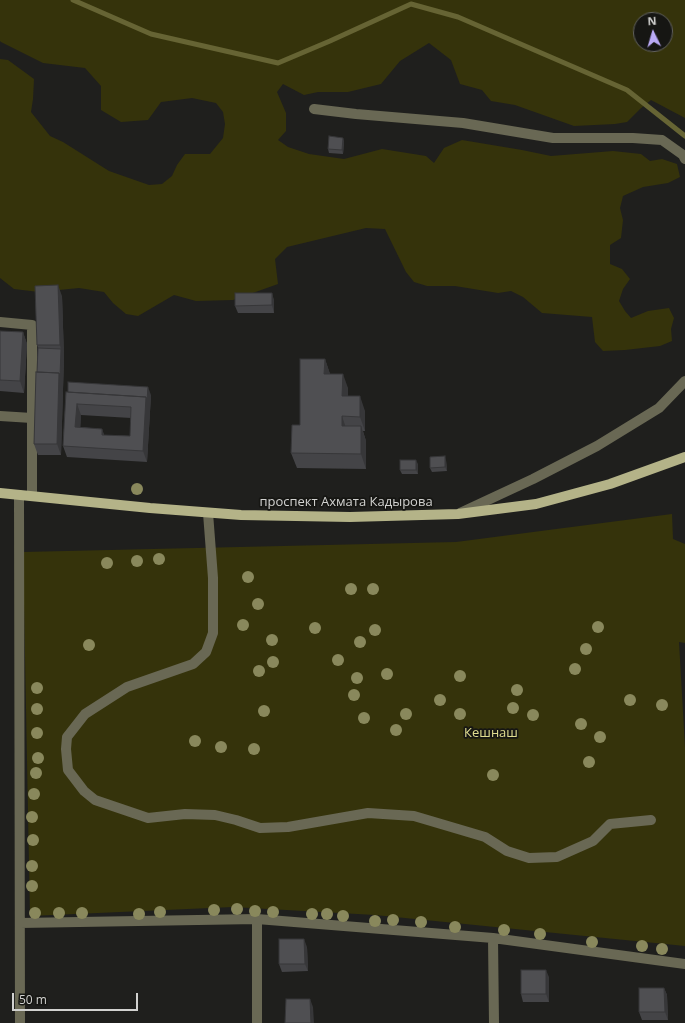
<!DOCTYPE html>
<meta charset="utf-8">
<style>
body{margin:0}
#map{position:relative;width:685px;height:1023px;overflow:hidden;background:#1f1f1d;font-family:"Open Sans",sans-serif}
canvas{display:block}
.north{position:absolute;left:633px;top:12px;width:40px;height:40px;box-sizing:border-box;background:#161613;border:1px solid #61615f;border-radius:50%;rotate:355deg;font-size:11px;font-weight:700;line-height:16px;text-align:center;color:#d2d2d0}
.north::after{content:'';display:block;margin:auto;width:14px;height:18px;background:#baaaf6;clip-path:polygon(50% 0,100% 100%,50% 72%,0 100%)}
.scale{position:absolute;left:12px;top:993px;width:126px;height:18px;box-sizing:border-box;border:2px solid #d2d2d0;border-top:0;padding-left:5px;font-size:12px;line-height:14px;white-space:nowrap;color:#d2d2d0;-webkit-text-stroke:3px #161613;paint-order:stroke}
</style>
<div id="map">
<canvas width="685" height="1023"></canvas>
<div class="north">N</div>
<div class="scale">50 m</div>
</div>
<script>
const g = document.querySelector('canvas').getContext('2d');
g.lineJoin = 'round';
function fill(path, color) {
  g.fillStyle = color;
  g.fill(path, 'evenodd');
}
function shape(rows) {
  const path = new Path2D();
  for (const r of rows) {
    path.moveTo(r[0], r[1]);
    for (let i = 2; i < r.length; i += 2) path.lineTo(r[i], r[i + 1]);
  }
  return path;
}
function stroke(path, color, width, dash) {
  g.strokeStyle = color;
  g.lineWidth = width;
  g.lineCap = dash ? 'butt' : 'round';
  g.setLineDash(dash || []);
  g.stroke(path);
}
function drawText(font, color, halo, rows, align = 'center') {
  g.font = font + ' "Open Sans",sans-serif';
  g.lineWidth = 3.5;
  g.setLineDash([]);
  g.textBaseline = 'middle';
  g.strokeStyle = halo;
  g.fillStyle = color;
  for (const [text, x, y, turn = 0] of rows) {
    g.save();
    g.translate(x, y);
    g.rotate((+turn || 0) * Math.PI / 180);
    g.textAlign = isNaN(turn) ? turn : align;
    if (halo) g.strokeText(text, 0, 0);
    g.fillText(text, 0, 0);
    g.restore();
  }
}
fill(shape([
 [0,0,685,0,685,118,651,100,640,109,627,122,615,124,574,126,515,105,491,101,482,90,460,84,451,60,429,43,400,61,381,84,348,92,318,92,304,95,283,84,277,92,286,113,286,131,278,140,288,147,309,154,344,159,382,149,426,156,434,163,444,148,462,140,522,150,551,156,613,151,641,154,650,161,662,159,677,164,680,177,668,183,643,187,623,196,620,208,623,220,621,238,610,245,610,264,622,269,630,279,623,289,619,301,625,311,631,318,648,311,669,308,674,318,671,329,672,341,660,346,625,350,603,351,595,342,592,317,542,313,523,297,511,291,498,293,455,286,427,286,414,282,406,272,385,229,366,228,287,247,275,259,278,284,233,300,196,301,174,295,138,316,126,314,113,303,104,292,79,288,39,292,14,289,0,278,0,59,8,60,34,79,33,99,31,112,50,136,63,142,109,171,149,185,162,184,172,176,177,165,185,154,210,154,223,138,225,124,223,112,216,103,192,98,161,102,148,120,121,122,101,110,101,86,85,68,43,63,1,42,0,41],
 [641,20,665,20,665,44,641,44],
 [672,514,673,539,685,544,685,643,679,642,685,747,685,946,375,915,233,907,30,916,23,552,456,542]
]), '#35330b');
stroke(shape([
 [73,0,151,34,278,63,330,41,411,4,458,17,627,90,685,136]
]), '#666434', 5);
stroke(shape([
 [314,109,356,114,463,123,553,138,633,138,662,140,683,155,685,159],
 [0,322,32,325,32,496],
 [0,416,32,418],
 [19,495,20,1023],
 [208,513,213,578,213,633,206,652,193,664,127,687,85,714,67,737,66,749,68,770,84,791,95,800,148,818,185,814,215,815,236,820,260,828,288,827,368,813,414,816,485,837,507,851,529,858,557,857,593,841,610,824,651,820],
 [460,513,533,479,597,446,659,408,685,381],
 [257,919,257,1023],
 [20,923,257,919,493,938,685,964],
 [493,938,494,1023]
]), '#696854', 10);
stroke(shape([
 [0,493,150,508,241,515,350,517,458,514,536,504,610,484,685,457]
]), '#b4b388', 10);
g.fillStyle = '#89885c';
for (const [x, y] of [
 [137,489],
 [159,559],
 [137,561],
 [107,563],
 [248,577],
 [351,589],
 [373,589],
 [258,604],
 [243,625],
 [598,627],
 [315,628],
 [375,630],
 [272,640],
 [360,642],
 [89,645],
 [586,649],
 [338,660],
 [273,662],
 [575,669],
 [259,671],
 [387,674],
 [460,676],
 [357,678],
 [37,688],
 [517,690],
 [354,695],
 [440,700],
 [630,700],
 [662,705],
 [513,708],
 [37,709],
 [264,711],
 [406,714],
 [460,714],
 [533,715],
 [364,718],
 [581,724],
 [396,730],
 [37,733],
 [600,737],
 [195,741],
 [221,747],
 [254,749],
 [38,758],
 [589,762],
 [36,773],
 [493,775],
 [34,794],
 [32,817],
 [33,840],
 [32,866],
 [32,886],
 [237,909],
 [214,910],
 [255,911],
 [160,912],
 [273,912],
 [35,913],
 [59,913],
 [82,913],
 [139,914],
 [312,914],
 [327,914],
 [343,916],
 [393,920],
 [375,921],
 [421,922],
 [455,927],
 [504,930],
 [540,934],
 [592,942],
 [642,946],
 [662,949]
]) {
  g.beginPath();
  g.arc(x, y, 6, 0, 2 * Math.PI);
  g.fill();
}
fill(shape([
 [343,138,344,142,343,154,329,153,328,149],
 [272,293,274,301,274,313,238,313,235,306],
 [62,296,64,357,61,455,38,455,34,444,38,348,37,345],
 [0,331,23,332,27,344,24,393,0,391],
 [325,359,330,374,348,388,348,396,365,411,365,431,363,431,366,441,366,469,297,468,291,453,300,425],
 [66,392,151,395,147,462,67,457,63,446],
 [81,415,131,418,130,436,104,435,102,429,80,427],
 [446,460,447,471,432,472,430,468],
 [418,464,418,474,402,474,400,470],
 [307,947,308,971,282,972,279,964],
 [549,977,549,1002,523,1002,521,994],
 [664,988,667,995,668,1020,642,1020,639,1012]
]), '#444447');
fill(shape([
 [343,138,344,142,343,154,342,150],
 [58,285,62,296,64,357,61,455,57,444,59,373,61,349,60,345],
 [272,293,274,301,274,313,272,305],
 [23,332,27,344,24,393,20,381],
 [325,359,330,374,324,374],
 [343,374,348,388,348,410,342,396],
 [148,387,151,395,147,462,143,451,146,397],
 [360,396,365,411,365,431,360,417],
 [77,404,81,415,80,438,75,427],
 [342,416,347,431,342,426],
 [361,426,366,441,366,469,361,454],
 [102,429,106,440,102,435],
 [445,456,446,460,447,471,445,467],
 [416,460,418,464,418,474,416,470],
 [304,939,307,947,308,971,305,964],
 [546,970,549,977,549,1002,546,994],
 [664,988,667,995,668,1020,665,1012],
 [310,999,313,1007,314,1023,311,1023]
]), '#373739');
const building = shape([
 [329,136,343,138,342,150,328,149,329,136],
 [58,285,60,345,37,345,35,286,58,285],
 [235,293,272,293,272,305,235,306,235,293],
 [0,331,23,332,20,381,0,380,0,331],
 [38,348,61,349,60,376,59,373,37,372,38,348],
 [300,359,325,359,324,374,343,374,342,396,360,396,360,417,342,416,342,426,361,426,361,454,291,453,292,425,300,425,300,359],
 [36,372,59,373,57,444,34,444,36,372],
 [68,382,148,387,147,400,146,397,68,392,68,382],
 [66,392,146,397,143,451,63,446,66,392],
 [77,404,131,407,130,436,102,435,102,429,75,427,77,404],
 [445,456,445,467,430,468,430,457,445,456],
 [400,460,416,460,416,470,400,470,400,460],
 [279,939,304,939,305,964,279,964,279,939],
 [521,970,546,970,546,994,521,994,521,970],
 [639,988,664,988,665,1012,639,1012,639,988],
 [286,999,310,999,311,1023,285,1023,286,999]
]);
fill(building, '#4f4f52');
stroke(building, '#373739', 1);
drawText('13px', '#d2d2d0', '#161613', [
 ["проспект Ахмата Кадырова",346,502]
]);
drawText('13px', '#e0dd90', '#161613', [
 ["Кешнаш",491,733]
]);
</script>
